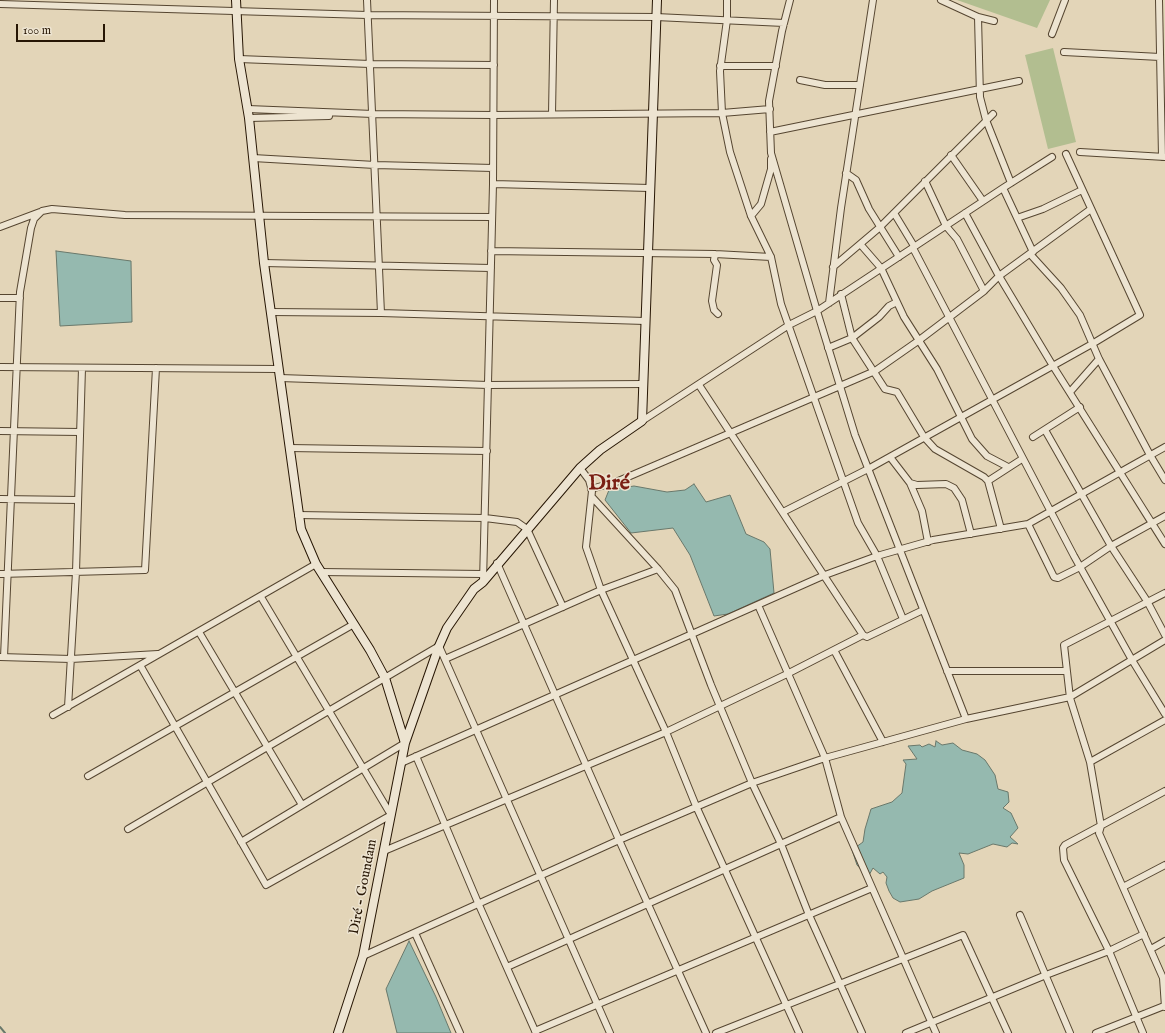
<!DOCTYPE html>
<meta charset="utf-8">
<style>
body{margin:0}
#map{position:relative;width:1165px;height:1033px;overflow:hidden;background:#e3d5b8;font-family:"IM FELL English",serif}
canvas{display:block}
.scale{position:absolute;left:16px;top:24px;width:89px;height:18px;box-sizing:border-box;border:2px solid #271604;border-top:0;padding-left:5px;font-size:12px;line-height:14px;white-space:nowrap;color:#271604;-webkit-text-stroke:3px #ede4d1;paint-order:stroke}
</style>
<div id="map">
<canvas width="1165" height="1033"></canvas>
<div class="scale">100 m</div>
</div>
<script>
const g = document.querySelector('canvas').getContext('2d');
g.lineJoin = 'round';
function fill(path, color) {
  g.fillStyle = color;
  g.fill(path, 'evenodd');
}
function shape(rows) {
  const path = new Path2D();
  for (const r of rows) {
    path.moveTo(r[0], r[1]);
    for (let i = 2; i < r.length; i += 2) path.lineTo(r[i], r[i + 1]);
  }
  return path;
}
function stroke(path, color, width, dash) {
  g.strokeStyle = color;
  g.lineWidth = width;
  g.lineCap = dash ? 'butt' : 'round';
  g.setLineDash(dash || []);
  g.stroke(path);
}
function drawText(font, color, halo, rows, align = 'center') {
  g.font = font + ' "IM FELL English",serif';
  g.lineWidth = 3;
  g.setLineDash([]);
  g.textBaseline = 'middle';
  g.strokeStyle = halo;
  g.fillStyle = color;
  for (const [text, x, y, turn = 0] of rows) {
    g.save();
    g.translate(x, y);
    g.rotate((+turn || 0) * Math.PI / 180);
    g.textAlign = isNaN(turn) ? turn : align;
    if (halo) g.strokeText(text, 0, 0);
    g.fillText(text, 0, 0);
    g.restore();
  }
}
fill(shape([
 [957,0,1050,0,1037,28],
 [1053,48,1076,142,1048,149,1025,55]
]), '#b2be90');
const water = shape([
 [56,251,131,261,132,322,60,326,56,251],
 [694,484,706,502,730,495,746,534,764,542,770,549,774,593,728,614,714,616,690,555,673,528,631,533,605,500,609,490,634,486,667,492,685,490,694,484],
 [936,741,942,745,953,743,962,750,977,754,985,760,995,775,998,789,1008,792,1009,802,1003,808,1011,813,1018,828,1010,837,1018,844,1012,843,1007,847,993,844,968,854,959,853,964,865,964,878,932,891,919,899,900,902,893,898,889,891,886,883,887,877,883,872,880,874,873,868,868,877,857,865,852,850,863,842,865,829,871,809,892,802,902,793,906,764,903,760,917,759,908,746,920,745,922,747,929,744,935,747,936,741],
 [409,941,436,997,451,1033,397,1033,386,989,409,941]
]);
fill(water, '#95b9af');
stroke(water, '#69786b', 1);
stroke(shape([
 [0,1027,5,1033]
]), '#69786b', 2);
const street = shape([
 [367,0,381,313],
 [727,0,727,20,720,71,722,113,730,152,751,216,771,257,781,304,858,523,877,556,903,619],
 [790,0,782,31,769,101,771,153,817,311,855,435,966,719],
 [941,0,978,17,994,21],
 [1159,0,1162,157],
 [0,4,367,15,656,17,784,23],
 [978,17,980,97,986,120,1011,183],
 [1052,34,1065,0],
 [1064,52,1160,57],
 [239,59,370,64,494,65],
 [720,66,776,66],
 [800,80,825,85,860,85],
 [248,109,373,114,493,115,722,113,770,109],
 [552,114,554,0],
 [249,118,329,116],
 [770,132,1019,81],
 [1080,152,1165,157],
 [951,155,983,201],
 [253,158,375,165,493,168],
 [846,173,856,180,869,209,899,257],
 [925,181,946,226,957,239,984,291],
 [493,184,650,188],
 [1003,188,1033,252],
 [894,213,914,246],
 [965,213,999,276,1053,366,1165,544],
 [751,216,761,204,771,169,771,159],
 [1017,218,1043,209,1082,190],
 [0,227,40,212],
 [861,245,881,268,904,317,937,369,972,439,987,456,1008,467],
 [913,248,1074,556,1132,660,1165,714],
 [491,251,715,254,771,257],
 [715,254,714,260,717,265,712,301,714,310,718,314],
 [1030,254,1061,288,1080,315,1099,359,1150,455,1165,480],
 [264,263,491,268],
 [833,267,879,228,993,114],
 [841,294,852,338,885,389,897,392,924,437,935,449,984,477,988,481,1001,529],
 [0,298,20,298],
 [829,303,841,208,873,0],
 [271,312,381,313,645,321],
 [828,348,852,338,879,317,889,306,897,302],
 [0,367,278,369],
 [280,378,488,385,644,384],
 [699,385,863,635,867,637,923,610],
 [1070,392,1099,359],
 [642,421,789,325,817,311,1003,188,1052,157],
 [1045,430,1111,546,1147,601,1165,635],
 [0,431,80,432],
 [1033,437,1080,407],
 [289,448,487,451],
 [890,457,910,483,917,485,946,484,954,488,962,500,971,534],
 [580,468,589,480,592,491,586,547,601,590,666,732,696,806,799,1033],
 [988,481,1022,459],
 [910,483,922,511,928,542],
 [591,489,616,482,875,371,918,341,984,291,999,276,1091,209],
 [592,497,658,569,675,590,711,685,752,783,781,844,809,915,862,1033],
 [0,499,78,500],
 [783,512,868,469,1092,344,1140,315,1066,154],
 [298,515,485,518,517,522,527,529,563,607],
 [1028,524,1054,577,1058,578,1080,567,1111,546,1165,516],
 [497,563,619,840,706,1033],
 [321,572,482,574],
 [0,574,145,570,156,368],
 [483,582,493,184,494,0],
 [1165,593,1064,645,1070,698,1090,762,1101,826,1099,833,1163,978,1165,1007],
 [758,605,825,758,841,817,936,1033],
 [199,632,302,805],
 [834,650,883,742],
 [0,657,71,659,158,654],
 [4,657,20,292,31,228,34,219,42,211,52,209,125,215,492,217],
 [445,659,601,590,658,569],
 [140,665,266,885,391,815,261,597],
 [947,671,1066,671],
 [68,707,76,572,82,368],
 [53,715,316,564],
 [416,756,479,905,536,1033],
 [1090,762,1165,720],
 [401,763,825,575,877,556,933,540,1028,524,1165,447],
 [88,776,354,624],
 [128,829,439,646,610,1033],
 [241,842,405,743],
 [384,851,666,732,787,674,863,635],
 [1123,887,1165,865],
 [1020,915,1070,1033],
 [415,933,460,1033],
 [1151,949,1165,941],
 [363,956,619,840,752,783,825,758,966,719,1070,697,1165,640],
 [507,967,841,817],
 [535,1031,872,888],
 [716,1033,963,935,1008,1033],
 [906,1033,1046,975,1109,951,1144,934],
 [1096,1033,1164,1006],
 [1143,1033,1109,951,1064,860,1063,848,1065,845,1165,791]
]);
const secondary = shape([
 [236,0,239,59,249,118,264,263,301,529,316,564,370,650,385,678,405,743],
 [338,1033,363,956,405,743,439,646,447,628,474,589,483,582,580,468,600,450,642,421,657,0]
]);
stroke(street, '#564631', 8);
stroke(secondary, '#271604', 10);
stroke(street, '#ede4d1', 6);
stroke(secondary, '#ede4d1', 8);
drawText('14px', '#271604', '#ede4d1', [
 ["Diré - Goundam",364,887,-79]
]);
drawText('bold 22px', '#7a1f14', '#ede4d1', [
 ["Diré",609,484]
]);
</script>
